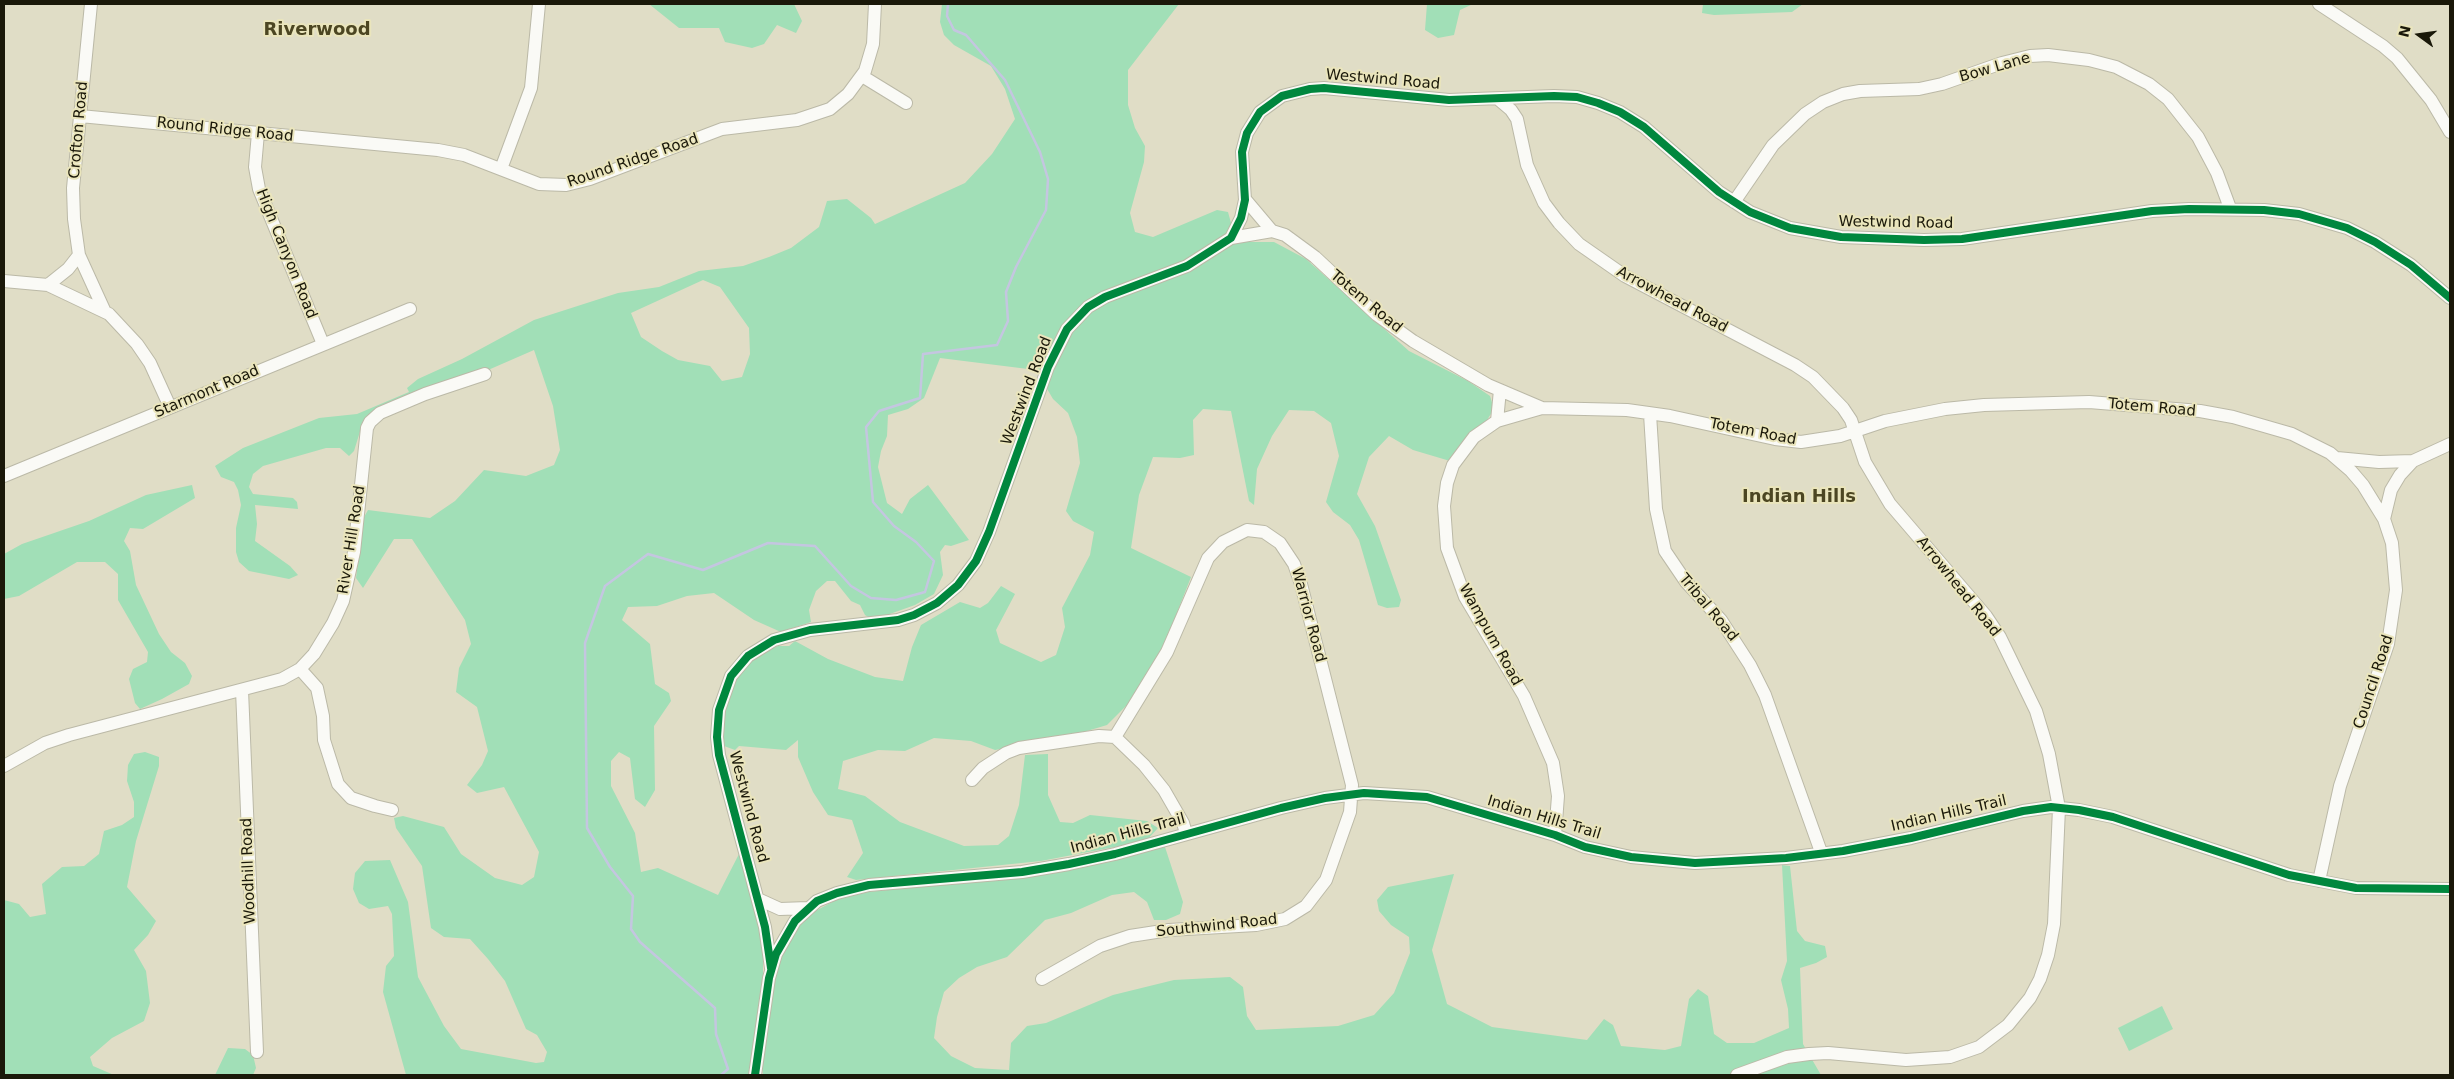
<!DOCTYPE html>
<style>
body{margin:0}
#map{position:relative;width:2454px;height:1079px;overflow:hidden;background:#e0ddc6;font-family:"DejaVu Sans",sans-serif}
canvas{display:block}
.frame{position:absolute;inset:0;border:5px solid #1a1809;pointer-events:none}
.north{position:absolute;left:2394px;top:10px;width:50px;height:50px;-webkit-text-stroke:4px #eae5bc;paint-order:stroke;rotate:284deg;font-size:14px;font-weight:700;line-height:20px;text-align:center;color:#1a1809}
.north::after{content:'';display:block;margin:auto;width:18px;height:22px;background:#1a1809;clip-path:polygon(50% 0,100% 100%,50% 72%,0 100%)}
</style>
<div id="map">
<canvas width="2454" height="1079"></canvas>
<div class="frame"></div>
<div class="north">N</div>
</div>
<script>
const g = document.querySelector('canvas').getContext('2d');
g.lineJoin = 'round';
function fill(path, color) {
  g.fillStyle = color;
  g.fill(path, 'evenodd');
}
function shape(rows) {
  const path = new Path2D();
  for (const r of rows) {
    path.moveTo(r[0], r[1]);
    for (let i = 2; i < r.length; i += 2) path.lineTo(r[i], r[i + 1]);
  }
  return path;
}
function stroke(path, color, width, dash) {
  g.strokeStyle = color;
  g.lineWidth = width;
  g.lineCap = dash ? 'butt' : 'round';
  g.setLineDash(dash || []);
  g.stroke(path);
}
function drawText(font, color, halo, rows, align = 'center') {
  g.font = font + ' "DejaVu Sans",sans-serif';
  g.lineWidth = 4;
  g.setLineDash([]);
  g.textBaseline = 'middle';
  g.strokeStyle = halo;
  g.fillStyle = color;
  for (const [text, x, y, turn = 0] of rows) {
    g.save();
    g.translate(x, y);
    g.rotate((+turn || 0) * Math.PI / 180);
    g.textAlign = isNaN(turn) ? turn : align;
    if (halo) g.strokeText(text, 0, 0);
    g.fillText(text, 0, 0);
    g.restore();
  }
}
fill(shape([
 [649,4,794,4,802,21,796,33,777,25,764,44,752,48,725,42,719,28,679,28],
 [942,4,1179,4,1128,70,1128,105,1135,128,1145,146,1144,162,1130,213,1135,232,1153,237,1217,210,1228,212,1231,223,1250,242,1274,242,1306,259,1409,351,1468,381,1490,396,1494,409,1487,420,1474,430,1450,461,1413,450,1389,436,1369,457,1357,494,1375,526,1401,600,1399,607,1387,608,1378,605,1359,540,1350,525,1333,512,1326,502,1339,456,1331,423,1314,411,1289,410,1272,436,1257,469,1254,505,1249,501,1231,411,1203,409,1193,420,1194,455,1180,458,1153,457,1139,495,1131,548,1191,577,1160,656,1128,704,1107,725,1067,737,995,750,971,741,934,738,905,751,878,750,843,761,838,789,865,796,900,822,964,846,998,845,1009,836,1019,805,1025,755,1048,754,1048,795,1060,822,1073,823,1090,815,1147,821,1158,828,1146,841,1041,861,856,880,847,877,863,853,852,820,828,815,813,792,798,757,798,740,786,750,739,746,735,750,724,746,721,739,728,693,741,670,756,656,778,646,789,646,795,641,828,659,875,677,903,681,912,647,921,625,960,602,980,608,988,603,1001,586,1015,594,996,630,1000,643,1041,662,1056,655,1065,627,1062,608,1090,555,1094,532,1073,521,1066,511,1080,463,1077,437,1068,413,1053,399,1036,370,940,358,924,398,908,409,888,415,887,436,881,451,878,467,887,503,902,514,910,499,928,485,969,540,951,546,945,545,940,552,943,575,934,594,915,605,873,620,865,615,860,605,851,601,835,581,827,581,816,591,809,610,811,622,781,632,754,620,714,593,687,596,657,606,628,607,622,620,650,644,655,684,669,693,671,701,654,726,655,790,645,807,635,799,630,758,619,752,611,761,611,786,635,833,641,872,658,868,718,895,739,854,755,903,763,950,763,975,749,1075,406,1075,383,992,386,966,394,956,392,914,388,906,369,909,359,903,353,889,355,873,365,861,390,860,408,902,418,977,444,1026,461,1049,536,1063,544,1062,547,1052,537,1035,526,1029,505,981,488,959,470,939,444,937,431,928,422,866,396,828,394,818,403,816,444,827,461,854,495,878,522,885,534,877,539,852,504,787,477,793,467,785,482,765,488,751,477,707,456,692,459,668,471,644,465,620,412,539,394,539,363,588,356,578,363,519,368,510,430,518,455,501,484,470,526,476,554,465,560,450,553,406,534,350,362,425,354,451,349,456,340,448,326,448,263,466,253,474,249,487,253,494,293,498,297,502,298,509,255,505,257,524,255,541,290,566,298,575,289,579,249,571,239,562,236,552,236,528,241,505,238,490,234,482,221,477,215,466,243,448,319,418,357,414,409,392,407,388,418,379,462,359,534,320,618,293,659,287,699,271,743,266,769,257,791,248,819,227,827,201,847,199,871,218,875,224,965,183,992,154,1015,119,1005,89,991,66,954,45,944,35,940,22],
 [703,280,720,287,749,328,750,354,742,377,722,381,710,366,678,360,662,351,641,337,631,313],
 [1427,4,1473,4,1460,10,1454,35,1438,38,1425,30],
 [1703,4,1803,4,1792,12,1714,15,1702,13],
 [192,485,195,498,143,529,130,528,124,541,130,551,136,585,159,634,171,652,185,663,192,676,189,684,162,699,140,709,135,703,129,679,133,669,147,662,148,652,118,600,118,574,105,562,77,562,19,596,4,599,4,554,22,544,89,521,146,495],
 [145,752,159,757,159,766,136,841,127,887,156,921,148,935,134,950,146,971,150,1003,144,1021,112,1038,90,1057,93,1066,114,1075,4,1075,4,900,19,904,30,917,46,914,42,884,62,867,84,866,99,854,104,831,122,825,134,817,134,802,127,781,128,765,134,754],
 [1165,847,1183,902,1180,914,1166,920,1154,920,1147,902,1134,892,1112,895,1071,913,1045,920,1007,957,977,967,959,978,944,992,937,1017,934,1038,951,1056,975,1068,1009,1070,1011,1043,1027,1026,1046,1023,1113,995,1174,980,1230,977,1243,987,1247,1016,1256,1030,1338,1026,1374,1015,1394,993,1410,953,1409,937,1391,925,1379,911,1377,900,1388,887,1454,874,1432,950,1447,1004,1492,1027,1587,1040,1604,1019,1613,1025,1621,1046,1665,1050,1681,1046,1689,999,1698,989,1708,996,1714,1034,1727,1043,1754,1043,1789,1028,1788,1009,1781,980,1787,961,1782,865,1790,866,1797,931,1805,941,1825,946,1827,957,1816,963,1800,968,1803,1044,1821,1075,763,1075,762,1065,775,977,785,946,808,915,847,894,948,884],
 [2162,1006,2173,1029,2129,1051,2118,1028],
 [228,1048,245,1049,253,1055,256,1068,253,1075,215,1075]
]), '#a1dfb7');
stroke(shape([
 [721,1075,728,1069,716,1034,715,1008,640,942,631,929,633,896,610,867,587,828,585,643,605,586,648,554,703,570,768,543,815,546,851,586,871,598,896,600,925,592,934,561,916,542,894,526,873,502,866,427,879,411,920,398,923,354,997,345,1008,321,1006,292,1016,267,1046,210,1048,179,1040,152,1005,80,966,35,954,30,947,16,948,4]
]), '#c4c6e0', 2.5);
const minor = shape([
 [2319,4,2383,46,2397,58,2431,100,2450,132],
 [862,76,906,103],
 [1498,99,1511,110,1517,119,1527,165,1544,203,1559,223,1579,244,1625,276,1795,365,1813,377,1843,408,1851,420,1865,462,1890,504,1986,616,2000,637,2036,711,2049,754,2059,808,2054,924,2048,955,2040,979,2030,998,2008,1025,1979,1047,1950,1057,1906,1060,1828,1053,1809,1054,1787,1057,1737,1075],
 [80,116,438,150,464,155,539,184,566,185,590,179,722,129,797,120,830,109,848,94,865,71,873,44,875,4],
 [258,133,255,167,259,189,323,344],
 [501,169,531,88,539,4],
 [1245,199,1272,231],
 [1734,202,1773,145,1805,114,1823,102,1843,94,1860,91,1919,89,1942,84,2002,63,2030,56,2048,55,2089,60,2116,67,2149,84,2168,99,2198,137,2217,173,2230,208],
 [1231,238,1272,231,1285,235,1315,257,1377,315,1413,341,1488,385,1542,408,1627,410,1670,416,1775,439,1801,442,1840,436,1885,421,1945,409,1984,405,2089,402,2200,411,2233,417,2292,434,2330,453,2351,471,2363,485,2384,519,2392,543,2396,590,2388,644,2340,786,2319,881],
 [79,255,105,312],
 [4,281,48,285,109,314,137,344,150,363,170,407],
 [48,285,68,269,79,255,74,219,73,188,91,4],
 [1542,408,1497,421,1474,437,1453,465,1447,483,1444,506,1447,548,1465,597,1524,696,1553,763,1558,796,1555,835],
 [1650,414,1656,509,1665,551,1686,582,1721,620,1750,665,1765,695,1821,852],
 [1497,421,1500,390],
 [2337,458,2379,462,2413,461,2450,444],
 [4,476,410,309],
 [2384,519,2391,490,2400,475,2413,461],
 [300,669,317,688,323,716,324,740,338,784,351,798,375,806,392,810],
 [242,690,257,1052],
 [4,766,45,743,69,735,282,679,300,669,314,654,333,623,343,601,354,552,367,428,370,422,380,413,425,394,485,374],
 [972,780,983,768,1006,753,1019,748,1099,736,1115,737,1144,765,1164,790,1183,823,1186,833],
 [758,899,780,909,808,908],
 [771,968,765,927,719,755,717,737,719,710,731,676,748,656,774,640,810,630,898,620,914,615,937,603,958,585,976,561,989,532,1048,367,1067,329,1088,307,1105,297,1187,266,1231,238,1241,218,1245,200,1242,152,1247,133,1260,112,1282,96,1310,89,1324,88,1449,100,1554,96,1577,97,1598,103,1620,112,1644,127,1719,192,1750,212,1790,228,1841,237,1924,240,1962,239,2152,211,2189,209,2264,210,2299,214,2347,228,2375,242,2411,265,2450,298],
 [1042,979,1100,946,1130,936,1169,930,1256,925,1285,919,1306,906,1326,880,1350,812,1352,785,1301,584,1294,564,1280,543,1264,532,1247,530,1223,542,1208,558,1167,652,1115,737],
 [755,1075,769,978,776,954,795,921,817,901,837,893,869,885,1022,872,1069,864,1115,854,1281,808,1325,798,1364,793,1427,797,1555,835,1585,847,1631,857,1695,863,1786,858,1843,851,1911,838,2023,811,2051,807,2079,810,2113,817,2289,875,2356,888,2450,889]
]);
stroke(minor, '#bbb9a7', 14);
stroke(minor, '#fafaf6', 12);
stroke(shape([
 [771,968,765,927,719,755,717,737,719,710,731,676,748,656,774,640,810,630,898,620,914,615,937,603,958,585,976,561,989,532,1048,367,1067,329,1088,307,1105,297,1187,266,1231,238,1241,218,1245,200,1242,152,1247,133,1260,112,1282,96,1310,89,1324,88,1449,100,1554,96,1577,97,1598,103,1620,112,1644,127,1719,192,1750,212,1790,228,1841,237,1924,240,1962,239,2152,211,2189,209,2264,210,2299,214,2347,228,2375,242,2411,265,2450,298],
 [755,1075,769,978,776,954,795,921,817,901,837,893,869,885,1022,872,1069,864,1115,854,1281,808,1325,798,1364,793,1427,797,1555,835,1585,847,1631,857,1695,863,1786,858,1843,851,1911,838,2023,811,2051,807,2079,810,2113,817,2289,875,2356,888,2450,889]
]), '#00873e', 8);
drawText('15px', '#1a1809', '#eae5bc', [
 ["Bow Lane",1995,68,-16],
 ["Westwind Road",1383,80,5],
 ["Crofton Road",79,130,-85],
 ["Round Ridge Road",225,130,6],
 ["Round Ridge Road",633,161,-19],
 ["Westwind Road",1896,223,1],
 ["High Canyon Road",286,254,68],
 ["Arrowhead Road",1672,300,28],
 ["Totem Road",1366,302,40],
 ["Westwind Road",1027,391,-69],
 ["Starmont Road",207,392,-23],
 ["Totem Road",2152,408,5],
 ["Totem Road",1753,432,11],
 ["River Hill Road",352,540,-81],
 ["Arrowhead Road",1958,587,51],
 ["Tribal Road",1708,608,50],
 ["Warrior Road",1308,615,75],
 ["Wampum Road",1490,635,61],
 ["Council Road",2374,682,-72],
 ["Westwind Road",748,807,75],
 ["Indian Hills Trail",1949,814,-13],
 ["Indian Hills Trail",1544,818,17],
 ["Indian Hills Trail",1128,834,-15],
 ["Woodhill Road",249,871,-92],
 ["Southwind Road",1217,926,-6]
]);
drawText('bold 18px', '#4c4622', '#eae5bc', [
 ["Riverwood",317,30],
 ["Indian Hills",1799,497]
]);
</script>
